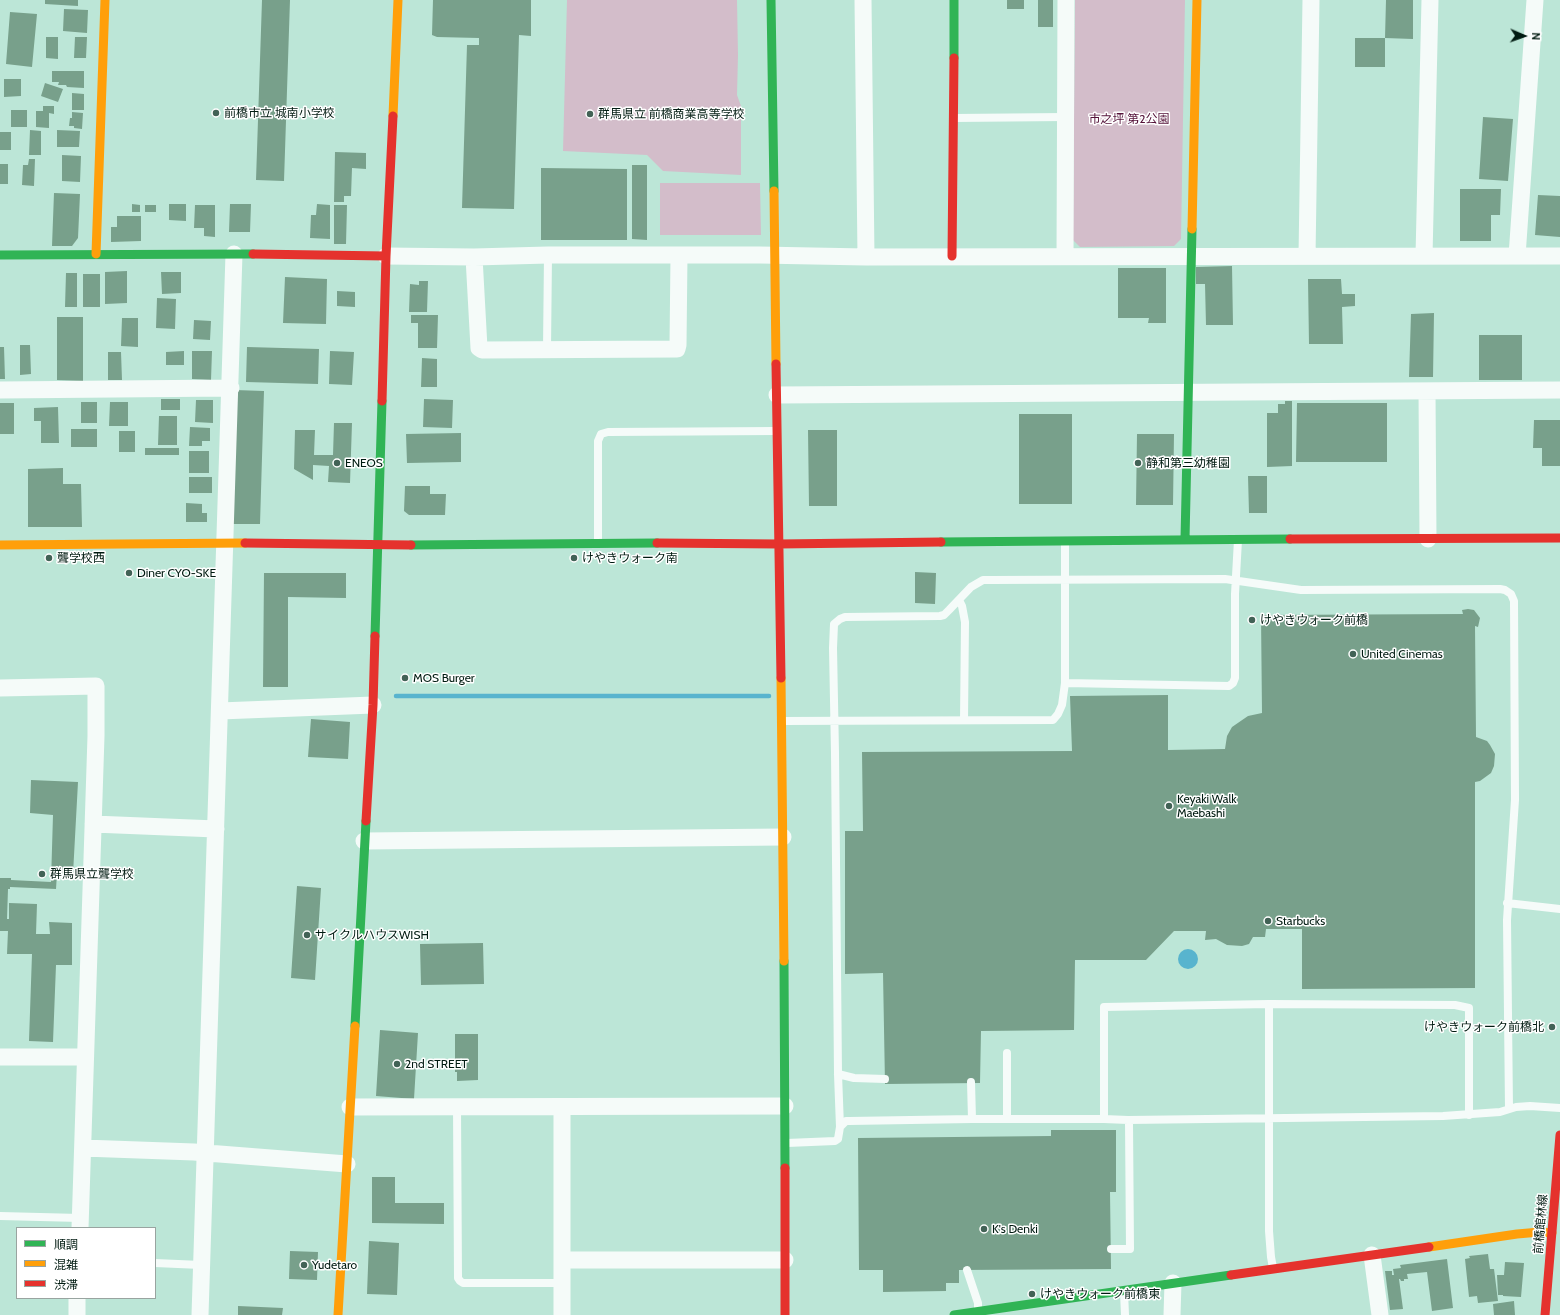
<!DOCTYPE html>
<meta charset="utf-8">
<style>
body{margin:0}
#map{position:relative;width:1560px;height:1315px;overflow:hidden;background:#bce6d7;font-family:Cabin,"Noto Sans JP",sans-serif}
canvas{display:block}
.legend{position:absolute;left:16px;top:1227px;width:140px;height:72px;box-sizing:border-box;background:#fff;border:1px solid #99a4a0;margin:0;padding:5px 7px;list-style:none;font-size:12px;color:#001b11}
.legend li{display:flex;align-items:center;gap:8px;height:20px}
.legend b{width:20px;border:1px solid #99a4a0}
.north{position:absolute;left:1504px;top:16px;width:40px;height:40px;-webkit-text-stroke:3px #fff;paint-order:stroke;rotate:92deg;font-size:11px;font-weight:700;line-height:16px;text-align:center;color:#001b11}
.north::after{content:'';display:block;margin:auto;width:14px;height:18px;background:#001b11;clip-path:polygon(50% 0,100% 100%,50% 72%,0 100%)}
</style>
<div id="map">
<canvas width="1560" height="1315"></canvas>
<ul class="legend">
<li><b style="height:5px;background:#30b455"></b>順調</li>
<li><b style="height:5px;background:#ff9f0a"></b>混雑</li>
<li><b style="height:5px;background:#e5322d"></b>渋滞</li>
</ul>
<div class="north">N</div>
</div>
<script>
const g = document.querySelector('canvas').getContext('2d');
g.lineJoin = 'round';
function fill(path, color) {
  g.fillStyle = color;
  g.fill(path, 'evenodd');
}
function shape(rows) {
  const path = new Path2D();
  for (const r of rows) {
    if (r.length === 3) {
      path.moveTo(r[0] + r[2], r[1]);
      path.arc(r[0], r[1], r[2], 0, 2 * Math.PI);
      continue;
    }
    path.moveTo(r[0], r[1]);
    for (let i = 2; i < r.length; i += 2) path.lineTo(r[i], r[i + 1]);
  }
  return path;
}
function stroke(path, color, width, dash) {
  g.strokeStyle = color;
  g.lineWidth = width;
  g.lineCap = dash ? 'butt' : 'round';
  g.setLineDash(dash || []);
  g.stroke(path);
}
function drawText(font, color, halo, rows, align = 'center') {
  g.font = font + ' Cabin,"Noto Sans JP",sans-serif';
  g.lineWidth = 3;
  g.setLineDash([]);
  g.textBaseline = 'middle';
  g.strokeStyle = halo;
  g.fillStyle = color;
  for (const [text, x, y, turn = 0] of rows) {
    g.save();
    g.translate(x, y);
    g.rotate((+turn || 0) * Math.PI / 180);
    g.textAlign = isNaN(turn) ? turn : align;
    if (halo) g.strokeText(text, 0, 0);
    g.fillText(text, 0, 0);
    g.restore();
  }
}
fill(shape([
 [567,0,737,0,738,55,737,95,741,106,741,175,663,171,647,155,563,151],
 [1075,0,1185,0,1181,239,1174,246,1080,247,1073,240],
 [660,183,760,183,761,235,660,235]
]), '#d3bdca');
fill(shape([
 [1188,959,10]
]), '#58b4ce');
stroke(shape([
 [396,696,769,696]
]), '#58b4ce', 4.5);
fill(shape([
 [45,0,78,0,78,6,45,4],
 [262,0,290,0,284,181,256,180],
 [433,0,531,0,531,36,519,35,514,209,462,208,467,45,479,45,479,38,437,37,432,35],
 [1007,0,1024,0,1024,9,1007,9],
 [1038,0,1053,0,1053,27,1038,27],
 [1386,0,1413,0,1413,39,1385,38],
 [64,9,88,10,87,33,63,31],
 [10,12,37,14,32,67,6,64],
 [46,37,58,37,58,59,46,58],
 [75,37,87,37,86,58,74,58],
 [1355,38,1385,38,1385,67,1355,67],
 [52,71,84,71,84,88,67,87,66,85,58,85,59,82,52,82],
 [4,79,21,79,21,96,4,97],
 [45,83,63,89,58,102,41,96],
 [72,93,84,94,84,110,72,110],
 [43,106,54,106,54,114,49,113,49,128,36,127,36,111,43,111],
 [11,110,27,110,27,127,11,127],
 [72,112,83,113,82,129,74,128,74,126,69,126,70,118,72,118],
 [1483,117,1513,119,1508,181,1479,179],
 [30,130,41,131,41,155,29,155],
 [57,130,80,131,79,147,57,147],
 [0,132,11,132,11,150,0,150],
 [335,152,366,153,366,169,352,168,351,196,344,196,344,202,334,202],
 [62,155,81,156,80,182,62,181],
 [29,159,35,159,34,186,22,185,23,165,28,165],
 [0,164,8,164,8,184,0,184],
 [632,165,647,165,647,240,632,239],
 [541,168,627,169,627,240,541,240],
 [1460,189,1501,189,1500,215,1491,215,1491,241,1460,241],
 [54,193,80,194,78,238,72,246,52,246],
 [1538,195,1560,196,1560,237,1535,235],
 [132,204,140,205,140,212,132,212],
 [169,204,186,204,186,221,169,220],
 [230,204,251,204,250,232,229,232],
 [317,204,330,205,330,239,310,238,311,215,316,215],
 [145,205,156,205,156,212,145,212],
 [195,205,215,205,215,237,204,236,204,228,194,228],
 [334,205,347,205,346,244,334,244],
 [117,216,141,216,141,241,111,242,111,227,117,227],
 [1232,266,1233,325,1206,325,1205,284,1196,284,1196,267],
 [1118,268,1166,268,1166,323,1148,323,1149,318,1118,318],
 [127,271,127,303,105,304,105,272],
 [161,272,181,272,181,293,162,294],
 [66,273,77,273,77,307,65,307],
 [83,274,100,274,100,307,83,307],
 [285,277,327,279,326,324,283,323],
 [1308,279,1341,279,1342,294,1355,294,1355,306,1342,307,1343,344,1309,344],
 [419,281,428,281,427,312,409,312,410,284,419,285],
 [337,291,355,292,355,307,337,306],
 [157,298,176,299,175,329,156,328],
 [1434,313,1433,377,1409,377,1411,314],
 [411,315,438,315,437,348,418,348,418,323,411,323],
 [57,317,83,317,83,381,57,380],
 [122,318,138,318,138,347,121,346],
 [194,320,211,321,210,340,193,339],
 [1479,335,1522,335,1522,380,1479,380],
 [20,345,30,345,31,374,20,375],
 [0,347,4,347,5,379,0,379],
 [247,347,319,349,318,384,246,382],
 [184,351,184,365,166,365,166,352],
 [192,351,212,351,211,380,192,379],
 [330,351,354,352,352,385,329,384],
 [108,352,121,352,122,380,108,380],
 [422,358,437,359,437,387,421,387],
 [235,390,264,391,260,524,232,524],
 [161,399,180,399,180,410,161,410],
 [424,399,453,400,452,428,423,427],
 [196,400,213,400,213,423,195,422],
 [1285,401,1292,401,1292,466,1267,467,1267,413,1278,413,1278,404,1285,404],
 [81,402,97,402,97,423,81,423],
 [110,402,128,402,128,426,109,426],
 [0,403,14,403,14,434,0,434],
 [1297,403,1387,403,1387,462,1296,462],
 [58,407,59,443,41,443,41,421,34,421,34,408],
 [1019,414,1072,414,1072,504,1019,504],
 [159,416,177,416,177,445,158,445],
 [1534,420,1560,420,1560,466,1542,466,1542,448,1533,448],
 [334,423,352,423,350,483,328,482,329,466,313,465,313,480,294,469,295,430,315,430,314,455,333,455],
 [190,427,210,428,210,441,202,441,202,446,189,446],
 [71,429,97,429,97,447,71,447],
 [808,430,837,430,837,506,809,506],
 [119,431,135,431,135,452,119,452],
 [461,433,461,462,407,463,406,434],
 [1137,434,1174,434,1173,505,1136,505],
 [145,448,179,448,179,455,145,455],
 [189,451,209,451,209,473,189,473],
 [63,468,63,484,81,484,82,527,28,527,28,469],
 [1248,476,1267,476,1267,513,1249,513],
 [189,477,212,477,212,493,189,493],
 [405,486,430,486,430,494,446,494,445,515,409,515,404,511],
 [186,503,202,504,202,513,207,513,207,522,186,522],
 [915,572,936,573,935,604,915,603],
 [264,573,346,573,346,598,288,597,288,687,263,687],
 [1468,609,1474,610,1480,618,1478,627,1475,626,1476,737,1487,741,1490,745,1495,754,1494,766,1491,773,1480,781,1475,782,1475,988,1302,989,1302,929,1266,929,1265,937,1253,937,1249,944,1242,946,1227,945,1216,939,1205,940,1206,931,1174,931,1146,960,1075,960,1074,1030,981,1031,980,1083,885,1084,883,973,845,974,845,831,863,831,862,752,1072,751,1070,696,1168,695,1168,750,1225,749,1227,736,1232,727,1248,716,1262,713,1261,615,1463,614,1462,610],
 [311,719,350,722,348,759,308,757],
 [31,780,78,782,73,874,57,873,56,889,10,887,10,889,8,889,7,919,9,919,9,903,37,904,36,934,50,934,49,922,72,923,72,965,56,965,53,1042,29,1041,32,954,7,954,8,931,0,931,0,878,11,878,11,880,51,882,53,815,30,813],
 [297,886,321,888,315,980,291,978],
 [483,943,484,984,421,985,420,944],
 [380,1030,418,1033,414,1099,376,1096],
 [455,1034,478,1034,478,1080,457,1081,457,1072,455,1072],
 [1051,1130,1116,1130,1116,1192,1110,1192,1111,1269,959,1270,959,1283,946,1283,946,1291,883,1292,883,1270,859,1270,858,1138,1051,1136],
 [372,1177,395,1177,395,1203,444,1203,444,1224,372,1223],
 [369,1241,399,1243,397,1295,367,1294],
 [290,1251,318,1252,317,1280,289,1279],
 [1488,1254,1490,1269,1494,1269,1498,1301,1478,1303,1477,1296,1469,1297,1465,1259,1470,1258,1469,1256],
 [1447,1259,1453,1308,1432,1311,1427,1272,1407,1274,1408,1279,1404,1279,1404,1281,1401,1281,1400,1279,1399,1279,1403,1309,1390,1310,1385,1271,1392,1271,1392,1275,1394,1275,1393,1269,1401,1268,1400,1265],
 [1505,1262,1524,1263,1521,1297,1503,1296,1503,1295,1498,1295,1497,1275,1504,1275],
 [1514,1301,1515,1315,1494,1315,1493,1304],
 [238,1306,283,1308,282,1315,238,1315]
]), '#78a08b');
stroke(shape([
 [954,118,1065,117],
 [547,349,548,255],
 [598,542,598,441,601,434,608,432,776,431],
 [959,600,962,606,965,622,964,720],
 [1065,683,1229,686,1233,683,1235,678,1235,594,1238,540],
 [782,721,1053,720,1058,714,1062,705,1065,683,1065,541],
 [1507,903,1560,909],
 [1269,1004,1269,1231,1271,1257,1273,1268],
 [1007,1053,1007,1119],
 [838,1074,854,1078,885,1079],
 [971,1082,972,1119],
 [457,1107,458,1278,460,1281,463,1283,562,1283],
 [1104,1119,1104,1007,1269,1004,1455,1005,1469,1008,1469,1115],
 [1128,1120,1443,1116,1500,1112,1516,1107,1530,1106,1560,1108],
 [840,1127,838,1074,835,753,833,648,834,624,840,619,845,617,940,616,944,615,949,610,971,587,983,580,991,580,1225,579,1301,590,1500,589,1505,590,1511,594,1514,601,1515,800,1507,920,1509,1109],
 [787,1143,835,1141,838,1139,840,1127,846,1121,849,1121,972,1119,1104,1119,1128,1120,1129,1122,1130,1249,1111,1249],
 [0,1216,80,1218],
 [155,1263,201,1265],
 [967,1270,978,1303,978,1311],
 [1124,1292,1125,1315]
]), '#f5fbf9', 8);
stroke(shape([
 [863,0,866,257],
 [386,256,474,257,548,255,760,255,866,257,1560,256],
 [1065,256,1066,0],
 [1307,256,1311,0],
 [1424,256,1430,0],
 [1517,256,1535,0],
 [474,257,479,348,482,350,677,349,678,345,679,255],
 [0,390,231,388],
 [1427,391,1428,539],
 [777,395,1560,390],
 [0,688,96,686,96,736,80,1228],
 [220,711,373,705],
 [93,824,216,829],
 [364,841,783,837],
 [0,1057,85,1057],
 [350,1107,785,1106],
 [83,1148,194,1152,347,1164],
 [1372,1255,1380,1315],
 [562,1260,785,1260],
 [77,1315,77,1298],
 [200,1315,234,254],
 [562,1315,562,1107],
 [1172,1315,1173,1283]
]), '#f5fbf9', 17);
stroke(shape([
 [771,0,774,191],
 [954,58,954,0],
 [0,255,253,254],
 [1185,539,1192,229],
 [941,542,1290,539],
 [411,545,657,543],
 [375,636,382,401],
 [784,961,785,1168],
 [355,1026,366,821],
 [954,1315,1231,1275]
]), '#30b455', 9);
stroke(shape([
 [393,116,398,0],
 [774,191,776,364],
 [1192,229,1197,0],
 [96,254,105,0],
 [0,545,245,543],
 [781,678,784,961],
 [1429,1247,1517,1234,1540,1232,1552,1233],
 [338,1315,355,1026]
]), '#ff9f0a', 9);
stroke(shape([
 [253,254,386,256],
 [952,256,954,58],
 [776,364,781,678],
 [382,401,386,256,393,116],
 [1290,539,1560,538],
 [245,543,411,545],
 [657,543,779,544,941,542],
 [366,821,373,705,375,636],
 [785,1168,785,1315],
 [1231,1275,1429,1247],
 [1545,1315,1560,1135]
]), '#e5322d', 9);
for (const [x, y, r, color] of [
 [216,113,4,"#426256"],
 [590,114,4,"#426256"],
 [337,463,4,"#426256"],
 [1138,463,4,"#426256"],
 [49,558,4,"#426256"],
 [574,558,4,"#426256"],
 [129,573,4,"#426256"],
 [1252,620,4,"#426256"],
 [1353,654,4,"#426256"],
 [405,678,4,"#426256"],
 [1169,806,4,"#426256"],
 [42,874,4,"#426256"],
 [1268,921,4,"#426256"],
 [307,935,4,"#426256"],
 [1552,1027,4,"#426256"],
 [397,1064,4,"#426256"],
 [984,1229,4,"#426256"],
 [304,1265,4,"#426256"],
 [1032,1294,4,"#426256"]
]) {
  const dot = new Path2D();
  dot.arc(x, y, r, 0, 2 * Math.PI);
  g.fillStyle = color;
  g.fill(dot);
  stroke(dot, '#fff', 1.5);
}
drawText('12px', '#001b11', '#fff', [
 ["前橋市立 城南小学校",224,113],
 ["群馬県立 前橋商業高等学校",598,114],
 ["ENEOS",345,463],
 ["静和第三幼稚園",1146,463],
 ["聾学校西",57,558],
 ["けやきウォーク南",582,558],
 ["Diner CYO-SKE",137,573],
 ["けやきウォーク前橋",1260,620],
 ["United Cinemas",1361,654],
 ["MOS Burger",413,678],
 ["Keyaki Walk",1177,799],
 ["Maebashi",1177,813],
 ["群馬県立聾学校",50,874],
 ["Starbucks",1276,921],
 ["サイクルハウスWISH",315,935],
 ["けやきウォーク前橋北",1544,1027,"right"],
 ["2nd STREET",405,1064],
 ["K's Denki",992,1229],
 ["Yudetaro",312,1265],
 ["けやきウォーク前橋東",1040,1294]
], 'left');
drawText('12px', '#531138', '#fff', [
 ["市之坪 第2公園",1129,119]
]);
drawText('12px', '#001b11', '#fff', [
 ["前橋館林線",1541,1224,-85]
]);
</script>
